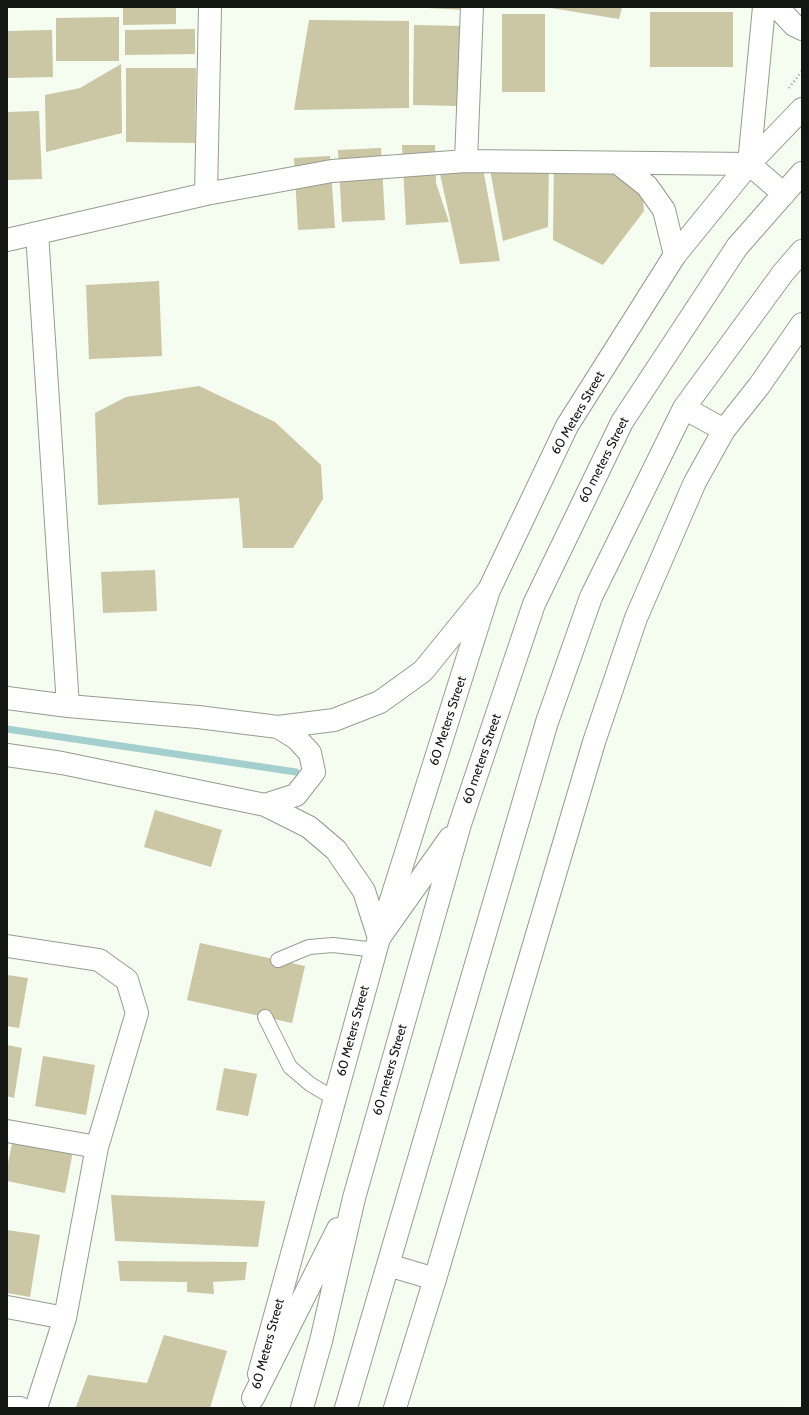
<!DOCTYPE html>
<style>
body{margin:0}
#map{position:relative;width:809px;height:1415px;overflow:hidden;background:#f5fcf0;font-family:Cabin,sans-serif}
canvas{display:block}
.frame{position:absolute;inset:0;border:8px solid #131612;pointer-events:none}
</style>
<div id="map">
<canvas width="809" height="1415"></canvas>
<div class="frame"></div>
</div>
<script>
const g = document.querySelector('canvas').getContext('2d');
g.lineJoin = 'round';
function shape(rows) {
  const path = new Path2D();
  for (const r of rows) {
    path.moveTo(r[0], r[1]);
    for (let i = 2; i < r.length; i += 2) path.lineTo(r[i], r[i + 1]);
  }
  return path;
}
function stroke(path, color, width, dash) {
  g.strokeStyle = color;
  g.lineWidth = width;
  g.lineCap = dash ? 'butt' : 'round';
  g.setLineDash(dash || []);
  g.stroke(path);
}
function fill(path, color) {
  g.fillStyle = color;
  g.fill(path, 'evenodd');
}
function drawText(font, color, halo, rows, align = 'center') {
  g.font = font + ' Cabin,sans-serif';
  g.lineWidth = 3.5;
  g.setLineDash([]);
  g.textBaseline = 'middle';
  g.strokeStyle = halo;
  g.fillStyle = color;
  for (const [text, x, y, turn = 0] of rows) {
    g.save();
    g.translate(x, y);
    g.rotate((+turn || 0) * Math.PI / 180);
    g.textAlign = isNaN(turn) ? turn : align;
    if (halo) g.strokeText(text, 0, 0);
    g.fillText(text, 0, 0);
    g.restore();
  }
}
stroke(shape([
 [7,729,296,772]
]), '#a3d0ce', 7);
fill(shape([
 [123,7,176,7,176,24,123,25],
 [428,7,464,7,464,10,428,8],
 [551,7,622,7,619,19,551,8],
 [650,12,733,12,733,67,650,67],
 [502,14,545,14,545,92,502,92],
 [119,17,119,61,56,61,56,18],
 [309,20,409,21,409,108,294,110],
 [414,25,461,26,460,106,413,105],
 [195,29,195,54,125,55,125,30],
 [52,30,53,77,7,78,7,31],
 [121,64,122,133,46,152,45,95,80,88],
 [126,68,196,68,195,143,126,142],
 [39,111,42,179,7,180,7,112],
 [402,145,435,145,436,183,449,222,406,225],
 [381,148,385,220,342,222,338,150],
 [608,153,642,184,644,211,603,265,553,240,554,155],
 [549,155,548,227,503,241,489,164],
 [330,156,335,228,298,230,294,158],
 [482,163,500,261,460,264,438,165],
 [159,281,162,356,89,359,86,285],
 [199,386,275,422,321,465,323,499,293,548,243,548,239,498,98,505,95,413,126,397],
 [155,570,157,611,103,613,101,572],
 [155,810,222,830,211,867,144,847],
 [200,943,305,966,292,1023,187,1000],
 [7,975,28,978,19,1028,7,1026],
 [7,1045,22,1048,14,1098,7,1096],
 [43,1056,95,1065,86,1115,35,1106],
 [224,1068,257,1074,248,1116,216,1110],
 [13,1139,73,1151,65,1193,7,1181,7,1168],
 [111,1195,265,1201,258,1247,115,1241],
 [7,1230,40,1235,30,1297,7,1293],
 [118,1261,247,1262,245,1280,213,1282,214,1294,187,1292,187,1282,120,1281],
 [164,1335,227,1351,210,1408,76,1407,88,1375,147,1383]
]), '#cbc6a3');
const lane = shape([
 [278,960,309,947,333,945,376,950],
 [265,1017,290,1067,310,1084,335,1099]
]);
const street = shape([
 [777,7,794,25,802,29],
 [466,161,472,7],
 [618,163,647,186,664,210,675,255],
 [206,194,210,7],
 [37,233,68,706],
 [7,240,206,194,332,171,466,161,749,164,764,7],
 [7,698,68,706,198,717,278,727,334,720,380,702,423,671,488,591],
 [7,755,62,763,265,805,309,827,336,850,364,891,379,938],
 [265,805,296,795,314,772,310,753,296,738,278,727],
 [7,946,99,960,127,980,137,1013,97,1147,65,1318,36,1408],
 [7,1131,97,1147],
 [7,1307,65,1318],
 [7,1408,20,1408]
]);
const primary = shape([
 [259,1374,379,938,489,590,567,426,675,255,749,164,802,109],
 [395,1408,435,1279,594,742,636,618,695,482,724,430,759,386,802,324]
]);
const highway = shape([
 [749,164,784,194],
 [684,408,724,430],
 [379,938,450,838],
 [388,1265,435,1279],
 [253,1398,338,1229],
 [302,1408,321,1341,354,1198,460,824,534,604,622,422,737,247,802,173],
 [346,1408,547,722,591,597,684,408,783,273,802,251]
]);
stroke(lane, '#969c91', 16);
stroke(street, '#969c91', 24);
stroke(primary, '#969c91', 24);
stroke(highway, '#969c91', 24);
stroke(shape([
 [789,88,802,71]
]), '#9da39a', 2.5, [1, 3]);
stroke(lane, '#fff', 14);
stroke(street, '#fff', 22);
stroke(primary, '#fff', 22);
stroke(highway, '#fff', 22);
drawText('13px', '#131612', '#fff', [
 ["60 Meters Street",578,413,-60],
 ["60 meters Street",604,460,-63],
 ["60 Meters Street",448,721,-72],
 ["60 meters Street",482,759,-71],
 ["60 Meters Street",353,1031,-75],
 ["60 meters Street",390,1070,-74],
 ["60 Meters Street",268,1344,-75]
]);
</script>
